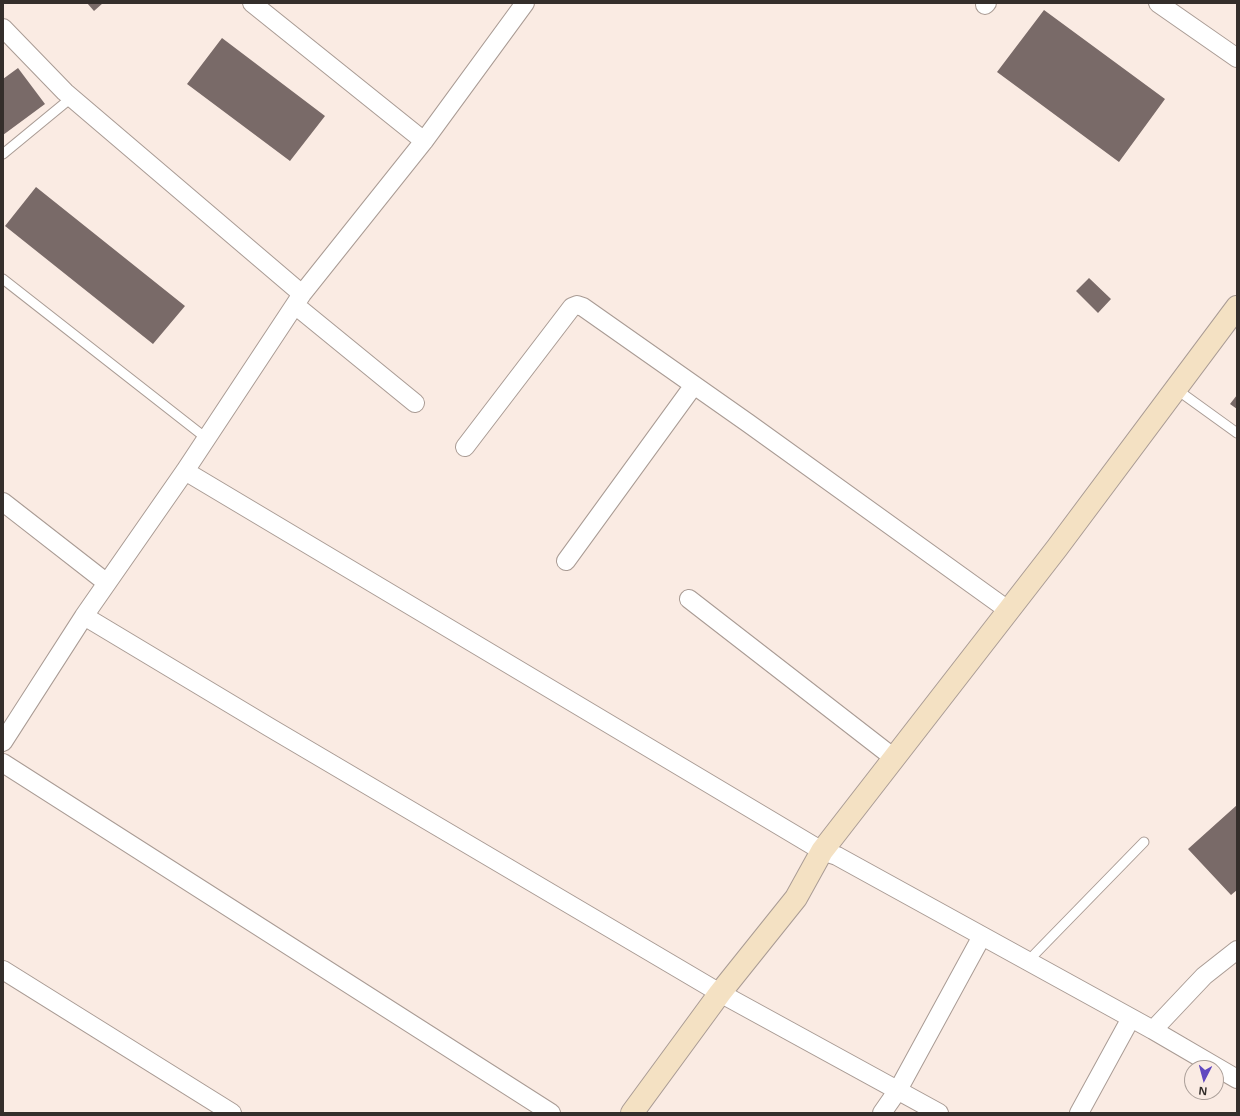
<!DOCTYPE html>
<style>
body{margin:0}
#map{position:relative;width:1240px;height:1116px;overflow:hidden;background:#faebe3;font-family:"Open Sans",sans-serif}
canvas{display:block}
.frame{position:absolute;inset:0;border:4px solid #342e2b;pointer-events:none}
.north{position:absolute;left:1184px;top:1060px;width:40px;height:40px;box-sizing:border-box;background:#faebe3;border:1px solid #ab9f99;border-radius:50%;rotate:186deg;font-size:11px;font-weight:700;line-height:16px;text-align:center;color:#342e2b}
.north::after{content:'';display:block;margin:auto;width:14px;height:18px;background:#6148c0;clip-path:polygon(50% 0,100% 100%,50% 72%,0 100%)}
</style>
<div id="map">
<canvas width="1240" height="1116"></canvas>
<div class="frame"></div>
<div class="north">N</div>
</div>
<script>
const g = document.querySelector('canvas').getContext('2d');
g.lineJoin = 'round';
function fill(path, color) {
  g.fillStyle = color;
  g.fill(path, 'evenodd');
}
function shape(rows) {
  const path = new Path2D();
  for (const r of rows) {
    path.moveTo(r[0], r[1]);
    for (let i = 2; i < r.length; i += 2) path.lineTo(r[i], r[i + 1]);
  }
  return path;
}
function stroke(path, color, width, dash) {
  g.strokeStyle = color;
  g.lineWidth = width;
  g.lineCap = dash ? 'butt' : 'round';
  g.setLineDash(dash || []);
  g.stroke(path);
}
fill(shape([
 [87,3,103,3,94,11],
 [1044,10,1165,99,1119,162,997,72],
 [222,38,325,116,290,161,187,84],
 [18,68,45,104,3,135,3,79],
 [36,187,185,306,153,344,5,226],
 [1089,278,1111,299,1098,313,1076,291],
 [1237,395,1237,409,1230,404],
 [1237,805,1237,890,1231,895,1188,849]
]), '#796a68');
const lane = shape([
 [3,154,71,98],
 [3,279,206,438],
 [1176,389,1237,433],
 [1028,961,1144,842]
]);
const street = shape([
 [252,3,424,141],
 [1158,3,1237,58],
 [985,5,987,3],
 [3,28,65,92,302,294],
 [295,305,415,403],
 [465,447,572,307,577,305,583,307,748,423,1008,610],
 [185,471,822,851,837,856,1153,1030,1237,1079],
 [3,502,107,583],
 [566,561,694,385],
 [689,599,894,758],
 [84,616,269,727,720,993,939,1113],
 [3,742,84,616,185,471,302,294,424,141,525,3],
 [3,763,551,1113],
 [3,970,232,1113],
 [1153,1030,1204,976,1237,950],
 [882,1113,898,1090,982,936],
 [1079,1113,1131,1018]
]);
const secondary = shape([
 [632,1113,720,993,796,898,822,851,1057,548,1237,307]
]);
stroke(lane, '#a99b94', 11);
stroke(street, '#a99b94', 20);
stroke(secondary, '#a99b94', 24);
stroke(lane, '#fff', 9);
stroke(street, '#fff', 18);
stroke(secondary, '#f4e1c3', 22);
</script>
